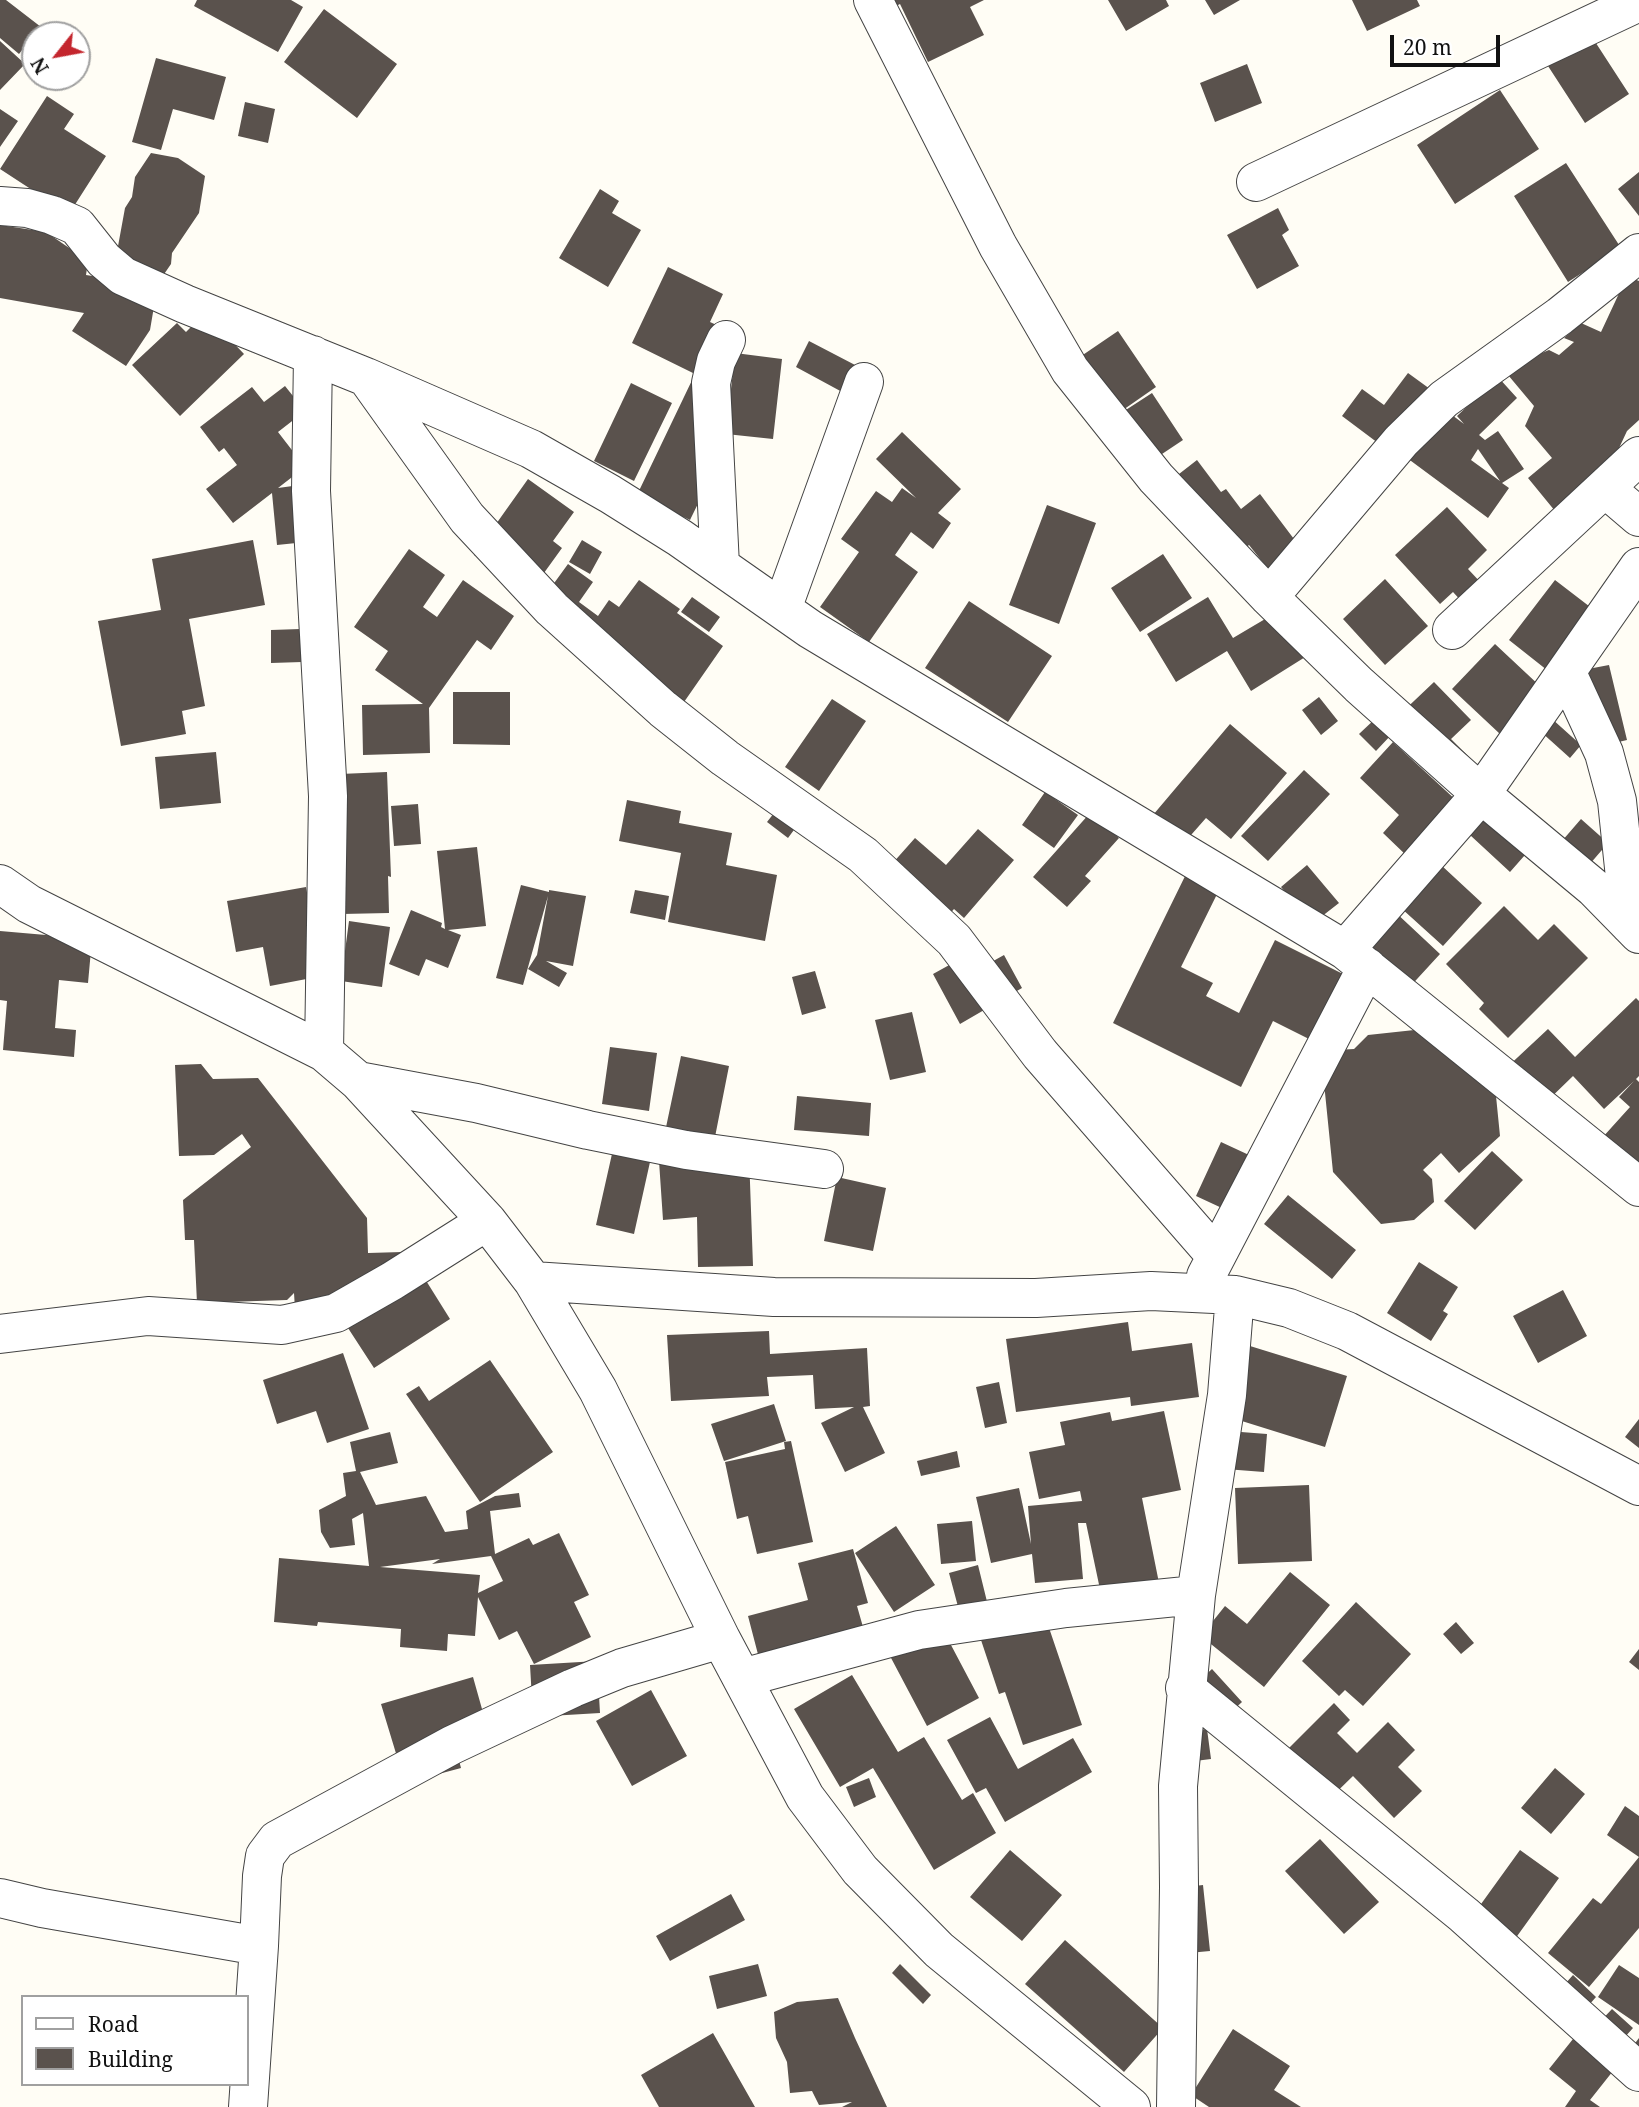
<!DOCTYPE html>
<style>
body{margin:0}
#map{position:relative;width:1639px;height:2107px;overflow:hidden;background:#fffdf5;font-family:"Noto Serif",serif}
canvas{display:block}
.legend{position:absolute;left:21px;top:1995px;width:228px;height:91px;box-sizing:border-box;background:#fff;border:2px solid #a0a0a0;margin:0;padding:9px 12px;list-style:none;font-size:21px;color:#111}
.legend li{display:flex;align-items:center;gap:14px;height:35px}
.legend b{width:35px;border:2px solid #a0a0a0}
.north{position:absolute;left:21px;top:21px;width:70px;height:70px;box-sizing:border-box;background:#fff;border:2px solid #a0a0a0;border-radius:50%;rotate:239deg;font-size:19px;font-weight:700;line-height:28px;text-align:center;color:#111}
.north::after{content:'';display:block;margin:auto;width:24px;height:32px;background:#c4262e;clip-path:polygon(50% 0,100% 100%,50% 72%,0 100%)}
.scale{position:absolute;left:1390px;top:35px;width:110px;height:32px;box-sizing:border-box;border:4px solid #111;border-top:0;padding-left:9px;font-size:21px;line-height:24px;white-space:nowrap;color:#111;-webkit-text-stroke:5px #fff;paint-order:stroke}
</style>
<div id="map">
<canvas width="1639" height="2107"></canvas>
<ul class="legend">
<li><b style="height:9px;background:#fff"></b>Road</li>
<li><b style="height:19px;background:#5a524d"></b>Building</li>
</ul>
<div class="north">N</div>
<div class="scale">20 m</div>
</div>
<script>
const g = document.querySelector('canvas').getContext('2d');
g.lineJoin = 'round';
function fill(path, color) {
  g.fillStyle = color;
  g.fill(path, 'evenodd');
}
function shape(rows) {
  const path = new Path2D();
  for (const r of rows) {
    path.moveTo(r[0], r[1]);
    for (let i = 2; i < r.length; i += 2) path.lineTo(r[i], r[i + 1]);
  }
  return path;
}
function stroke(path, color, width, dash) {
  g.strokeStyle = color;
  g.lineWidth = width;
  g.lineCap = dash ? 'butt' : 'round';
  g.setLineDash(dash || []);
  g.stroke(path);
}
fill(shape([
 [0,0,6,0,41,27,19,54,0,38],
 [197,0,291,0,303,7,278,52,194,6],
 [878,0,984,0,970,7,984,35,928,62,900,4,884,12],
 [1108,0,1166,0,1169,6,1126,31],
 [1205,0,1240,0,1214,15],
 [1352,0,1417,0,1420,6,1367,31],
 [324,9,397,64,357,118,284,62],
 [1592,37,1629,94,1585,123,1548,66],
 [0,41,25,64,0,90],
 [156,58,226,77,214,120,173,109,161,150,132,142],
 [1247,64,1262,103,1215,122,1200,83],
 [1500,90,1539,149,1455,204,1417,145],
 [47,96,74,114,64,129,106,156,69,214,0,169],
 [245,102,275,109,268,143,238,136],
 [0,109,18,121,0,147],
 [151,153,178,158,205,176,199,213,172,253,171,264,158,283,150,330,126,366,72,331,84,313,0,298,0,225,46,232,88,261,86,275,112,279,125,208,132,197,135,177],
 [1566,163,1621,248,1568,282,1514,196],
 [1639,172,1639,216,1618,189],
 [600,189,619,201,612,213,641,230,608,287,559,258],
 [1278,208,1289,230,1282,235,1299,266,1257,289,1227,235],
 [668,267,723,294,710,322,736,334,694,420,730,438,690,520,637,495,695,374,632,343],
 [1632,278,1639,281,1639,420,1627,431,1613,461,1555,511,1528,478,1552,458,1525,426,1534,406,1503,369,1549,350,1559,355,1574,342,1564,338,1581,323,1601,332,1622,287],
 [205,313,244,354,180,416,132,365,177,323,186,332],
 [1118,331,1156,387,1110,419,1071,363],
 [809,341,857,366,844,393,796,367],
 [735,353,782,359,773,439,726,434],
 [1408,373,1430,389,1386,449,1342,416,1362,389,1384,405],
 [1498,377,1517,398,1479,435,1485,440,1498,431,1524,469,1502,483,1509,488,1488,518,1403,455,1440,406,1464,424,1457,416],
 [1478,449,1500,481,1471,460],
 [631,383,672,403,634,481,594,461],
 [285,386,305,411,278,432,305,467,278,488,300,485,306,542,277,545,272,493,233,523,206,489,237,465,224,448,219,452,200,427,252,387,264,402],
 [1152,393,1183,440,1147,464,1115,417],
 [902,432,961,489,938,513,951,523,933,549,911,532,895,555,918,572,869,642,820,607,859,552,841,539,876,491,892,502,902,488,916,498,876,459],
 [1197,460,1221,492,1226,489,1241,509,1260,494,1300,547,1269,570,1249,545,1229,561,1161,488],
 [528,479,574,512,553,541,562,548,536,584,503,575,474,555],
 [1047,505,1096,523,1059,624,1009,605],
 [1447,507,1487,550,1468,569,1483,585,1464,604,1453,592,1440,604,1395,555],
 [253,540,265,605,189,619,205,706,182,711,186,734,121,746,98,621,161,610,152,559],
 [582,540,602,552,590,574,569,562],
 [409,549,445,575,423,607,437,617,463,580,514,616,491,650,477,640,429,708,430,753,363,755,362,705,423,704,375,670,388,651,354,627],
 [1163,554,1192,598,1140,632,1111,588],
 [568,564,593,582,579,602,598,616,609,600,619,607,639,580,680,609,677,613,723,646,675,715,544,597],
 [1385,579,1428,626,1385,665,1343,619],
 [1555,580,1598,613,1552,674,1509,640],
 [692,597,720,617,709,632,681,612],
 [1208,597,1233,638,1282,609,1310,654,1251,691,1227,651,1176,682,1147,634],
 [969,601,1052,656,1008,722,925,668],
 [300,629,302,662,271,663,271,630],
 [1495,644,1542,688,1500,734,1452,689],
 [1609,665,1627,740,1606,745,1588,669],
 [1434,682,1471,720,1451,739,1480,768,1395,719],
 [453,692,510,692,510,745,453,744],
 [1319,697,1338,721,1321,735,1302,710],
 [832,699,866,721,819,791,785,767],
 [1376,718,1392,734,1376,751,1359,734],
 [1551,718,1581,745,1570,758,1540,731],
 [1230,724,1287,773,1231,839,1206,818,1184,843,1153,815],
 [1393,742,1458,802,1408,857,1383,833,1399,815,1360,778],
 [216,752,221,803,160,809,155,757],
 [1304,770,1330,794,1268,861,1241,836],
 [387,772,391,877,388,876,389,913,342,914,340,774],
 [1045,792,1078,815,1054,848,1022,825],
 [788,795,808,811,788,838,767,822],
 [627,800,681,811,679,823,732,833,726,865,777,875,765,941,668,922,681,853,619,841],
 [418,804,421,844,394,846,391,806],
 [1492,811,1532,847,1510,872,1470,835],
 [1090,813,1119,838,1085,876,1091,881,1067,907,1033,877],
 [1581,819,1608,843,1576,880,1549,856],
 [978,829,1014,860,964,918,954,909,932,934,875,883,915,838,946,865],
 [477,847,486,926,448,930,461,935,448,968,426,959,419,976,389,964,411,910,442,923,441,927,445,929,437,851],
 [1307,865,1339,903,1312,924,1281,887],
 [1441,865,1482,903,1443,946,1401,908],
 [1190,866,1223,882,1181,967,1213,983,1206,996,1239,1013,1275,940,1347,976,1315,1042,1273,1021,1241,1087,1113,1023],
 [521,885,549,892,549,890,586,896,573,966,546,961,567,973,559,987,528,969,537,955,548,896,523,985,496,978],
 [306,887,322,976,270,986,263,947,236,952,227,901],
 [635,890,669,896,665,920,630,913],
 [1504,906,1538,940,1554,924,1588,958,1508,1038,1479,1009,1484,1003,1446,964],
 [1393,910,1440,954,1395,1003,1348,959],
 [349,921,390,927,382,987,341,981],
 [0,931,92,939,88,983,59,980,55,1028,76,1030,74,1057,3,1050,7,1001,0,1000],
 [971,953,979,969,1004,955,1022,988,960,1024,933,974],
 [815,971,826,1008,802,1015,792,977],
 [1636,998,1639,1001,1639,1076,1636,1079,1639,1082,1639,1173,1602,1138,1630,1107,1619,1097,1634,1081,1604,1109,1573,1076,1539,1109,1503,1071,1548,1029,1575,1057],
 [912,1012,926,1072,890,1080,875,1020],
 [1433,1028,1496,1096,1500,1136,1459,1173,1441,1153,1423,1170,1432,1179,1434,1202,1414,1220,1381,1224,1333,1172,1322,1063,1336,1050,1354,1049,1368,1035],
 [610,1047,657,1053,649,1111,602,1104],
 [681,1056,729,1066,714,1142,665,1132],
 [201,1064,213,1079,258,1078,367,1218,368,1253,402,1252,296,1325,294,1293,287,1300,197,1303,194,1240,185,1240,183,1200,251,1147,242,1134,214,1155,179,1156,175,1065],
 [797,1096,871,1103,869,1136,794,1130],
 [1221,1142,1249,1155,1224,1209,1196,1196],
 [614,1145,652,1153,634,1234,596,1225],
 [1492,1151,1523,1180,1475,1230,1444,1201],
 [749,1155,753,1266,698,1267,697,1217,663,1220,659,1161],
 [837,1177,886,1188,873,1251,824,1241],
 [1288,1195,1356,1250,1332,1279,1264,1224],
 [1419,1262,1458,1287,1443,1311,1448,1314,1431,1341,1387,1313],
 [425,1279,450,1319,374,1368,348,1328],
 [1563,1290,1587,1336,1538,1363,1513,1316],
 [1128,1322,1132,1351,1192,1343,1199,1397,1131,1406,1130,1397,1016,1412,1006,1339],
 [769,1331,770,1354,867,1348,870,1406,863,1407,885,1453,845,1472,821,1423,854,1407,815,1409,813,1375,767,1377,769,1396,671,1401,667,1335],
 [1250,1346,1347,1376,1325,1447,1229,1417],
 [343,1353,369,1429,327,1443,316,1411,277,1424,263,1380],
 [490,1360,553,1452,480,1502,406,1394,419,1386,429,1401],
 [999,1382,1007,1423,985,1428,976,1387],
 [774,1404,786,1441,724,1461,711,1424],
 [1164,1411,1181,1490,1142,1498,1159,1583,1101,1594,1086,1523,1078,1523,1083,1579,1035,1583,1032,1554,991,1563,976,1497,1019,1488,1031,1544,1028,1506,1082,1501,1080,1491,1039,1499,1029,1452,1065,1445,1060,1422,1110,1412,1112,1421],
 [1639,1419,1639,1448,1625,1437],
 [1228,1431,1267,1434,1264,1472,1225,1469],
 [390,1432,398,1463,360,1472,376,1505,426,1496,445,1532,468,1529,466,1511,495,1496,519,1493,521,1507,490,1511,495,1554,529,1538,533,1545,559,1533,589,1595,574,1602,591,1637,534,1664,517,1631,499,1640,478,1597,475,1636,448,1634,447,1651,400,1647,401,1629,318,1622,317,1626,274,1622,279,1558,369,1566,363,1513,352,1519,355,1545,330,1548,321,1532,319,1510,346,1496,343,1473,356,1471,350,1442],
 [491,1556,503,1581,478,1593,480,1575,380,1567,440,1559,432,1564],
 [791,1441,813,1542,757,1554,748,1516,737,1519,725,1462,785,1449,784,1442],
 [957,1451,960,1467,921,1476,917,1461],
 [1309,1485,1312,1561,1238,1564,1235,1488],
 [972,1521,976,1561,941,1564,937,1524],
 [896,1526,935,1585,894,1612,855,1553],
 [853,1549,868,1603,857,1606,865,1634,760,1662,748,1616,808,1600,798,1563],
 [978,1565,992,1622,964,1629,949,1573],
 [1290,1572,1330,1605,1264,1687,1201,1636,1225,1606,1247,1624],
 [1356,1602,1411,1654,1363,1706,1345,1690,1339,1696,1302,1661],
 [1046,1619,1082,1725,1023,1745,1005,1692,999,1694,981,1640],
 [1456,1622,1474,1643,1461,1654,1443,1634],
 [942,1628,979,1698,927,1726,890,1656],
 [1639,1649,1639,1670,1629,1662],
 [597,1661,600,1713,533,1717,530,1665],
 [1212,1669,1242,1702,1230,1713,1200,1680],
 [852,1675,898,1752,924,1737,962,1800,973,1793,996,1833,934,1870,873,1768,840,1787,794,1709],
 [473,1677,482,1709,455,1745,461,1768,405,1783,381,1704],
 [651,1690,687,1756,632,1786,596,1721],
 [1334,1703,1350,1720,1337,1733,1357,1753,1388,1722,1415,1750,1398,1767,1422,1791,1394,1818,1353,1776,1314,1814,1268,1769],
 [990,1717,1018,1769,1073,1738,1092,1772,1005,1822,986,1788,976,1793,947,1740],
 [1207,1729,1211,1759,1179,1763,1175,1733],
 [1555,1768,1585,1794,1551,1834,1521,1808],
 [869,1778,876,1797,854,1807,846,1787],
 [1625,1806,1639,1816,1639,1857,1607,1835],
 [1320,1839,1379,1902,1344,1934,1285,1871],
 [1010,1850,1062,1895,1022,1941,970,1897],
 [1520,1850,1559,1878,1515,1939,1476,1911],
 [1639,1857,1639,1928,1589,1987,1548,1953,1593,1898,1601,1904],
 [1203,1885,1210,1951,1178,1954,1170,1889],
 [731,1894,745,1920,670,1961,656,1936],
 [1065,1940,1163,2028,1124,2072,1025,1984],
 [758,1964,767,1996,717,2009,709,1976],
 [900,1964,931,1995,923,2004,892,1973],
 [1619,1965,1639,1978,1639,2025,1598,1997],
 [1573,1975,1596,1997,1566,2031,1542,2010],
 [838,1998,855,2038,887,2107,842,2107,852,2102,819,2105,812,2091,790,2093,787,2062,776,2038,774,2012,797,2002],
 [1612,2009,1633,2028,1616,2047,1595,2027],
 [1233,2029,1290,2066,1274,2090,1301,2107,1209,2107,1191,2095],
 [713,2033,755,2107,659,2107,641,2075],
 [1577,2034,1617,2067,1639,2038,1639,2091,1613,2071,1590,2100,1600,2107,1565,2107,1576,2091,1549,2069]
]), '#5a524d');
const minor = shape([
 [873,0,998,246,1070,370,1156,478,1269,597,1359,685,1481,794,1594,888,1639,934],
 [1256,182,1639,2],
 [0,206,27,208,52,215,77,226,104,260,123,276,185,304,366,377,531,449,610,494,680,538,810,629,1345,950,1639,1187],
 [313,355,311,491,328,796,324,1052],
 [367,378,467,518,552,609,663,709,725,758,863,855,954,940,1040,1054,1216,1256],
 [1605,488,1639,517],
 [720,566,711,383,716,361,726,340],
 [1269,597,1401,441,1444,399,1560,316,1639,253],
 [782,609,864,382],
 [1452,630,1639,456],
 [1567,673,1604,753,1617,801,1630,925],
 [0,884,29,904,324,1052,358,1081,487,1221,533,1281,598,1390,721,1639,805,1797,860,1870,939,1950,1131,2107],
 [1345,950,1481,794,1639,567],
 [358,1081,476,1103,588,1130,686,1150,824,1169],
 [1206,1276,1367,967],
 [533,1281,774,1297,1036,1298,1151,1291,1235,1295,1289,1308,1347,1331,1639,1486],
 [0,1334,148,1316,282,1325,336,1313,392,1281,487,1221],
 [742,1678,919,1630,1066,1608,1196,1595],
 [1185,1688,1464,1915,1639,2072],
 [0,1898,42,1908,259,1946],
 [248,2107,259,1946,262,1876,265,1856,277,1840,452,1745,573,1688,622,1668,721,1639],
 [1176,2107,1179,1887,1178,1786,1196,1595,1227,1395,1235,1295]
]);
stroke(minor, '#444', 40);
stroke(minor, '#fff', 38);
</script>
